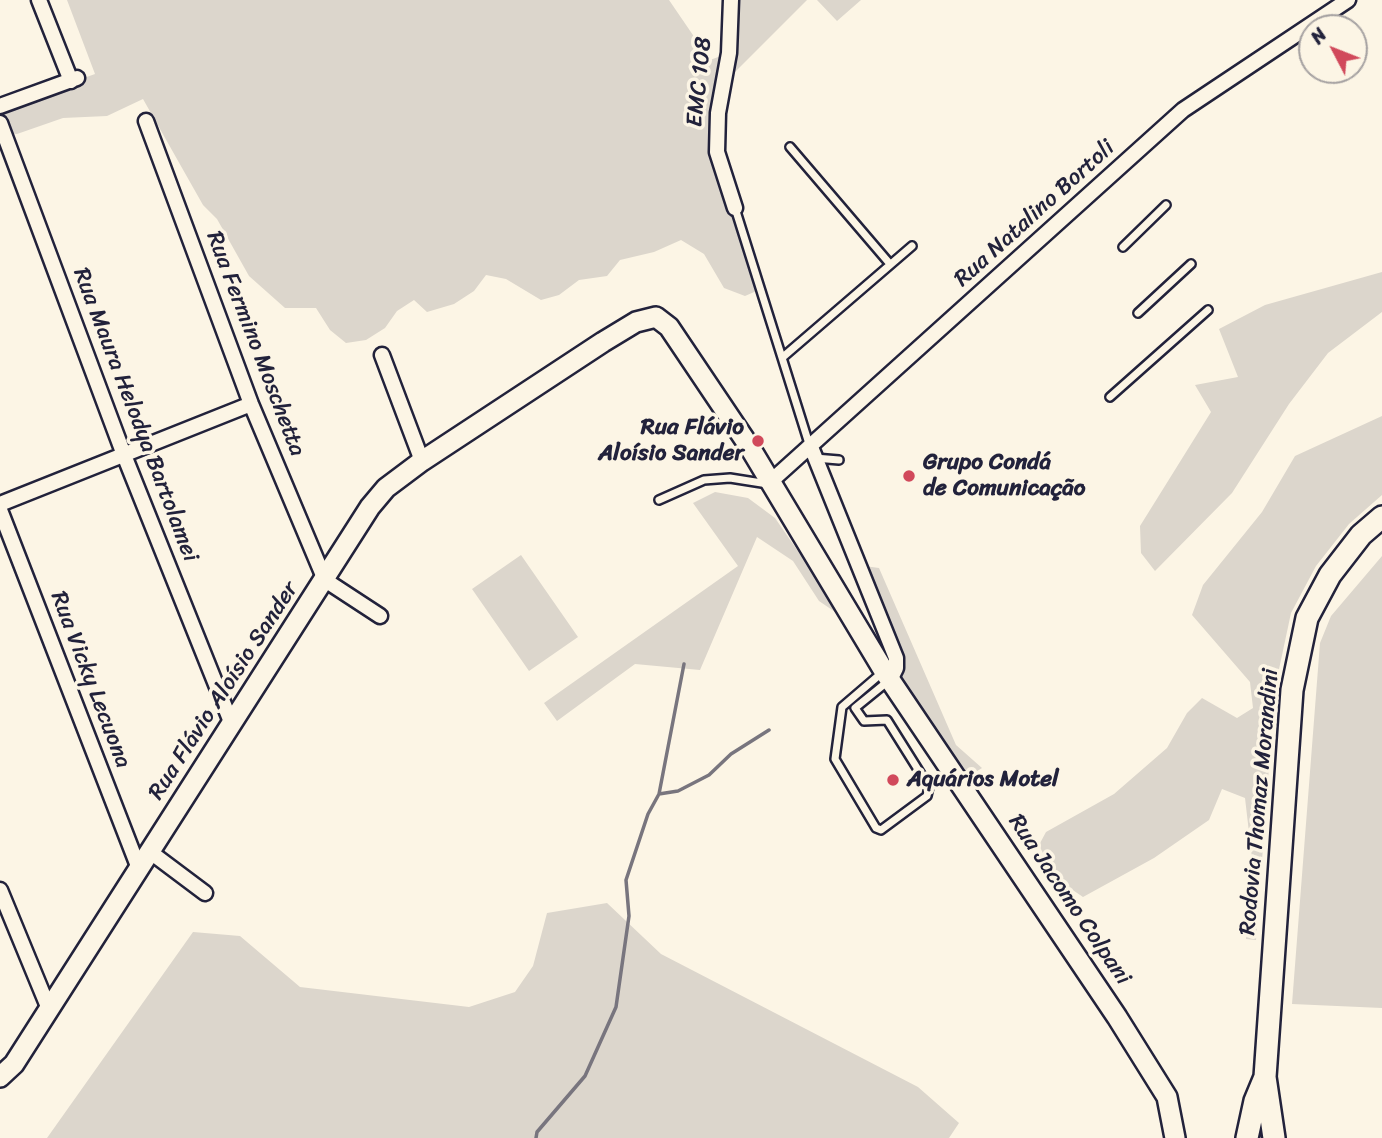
<!DOCTYPE html>
<meta charset="utf-8">
<style>
body{margin:0}
#map{position:relative;width:1382px;height:1138px;overflow:hidden;background:#fcf5e5;font-family:Sriracha,sans-serif}
canvas{display:block}
.north{position:absolute;left:1298px;top:14px;width:70px;height:70px;box-sizing:border-box;background:#fcf5e5;border:2px solid #a5a1a1;border-radius:50%;rotate:312deg;font-size:19px;font-weight:700;line-height:28px;text-align:center;color:#22223b}
.north::after{content:'';display:block;margin:auto;width:24px;height:32px;background:#d1495b;clip-path:polygon(50% 0,100% 100%,50% 72%,0 100%)}
</style>
<div id="map">
<canvas width="1382" height="1138"></canvas>
<div class="north">N</div>
</div>
<script>
const g = document.querySelector('canvas').getContext('2d');
g.lineJoin = 'round';
function fill(path, color) {
  g.fillStyle = color;
  g.fill(path, 'evenodd');
}
function shape(rows) {
  const path = new Path2D();
  for (const r of rows) {
    path.moveTo(r[0], r[1]);
    for (let i = 2; i < r.length; i += 2) path.lineTo(r[i], r[i + 1]);
  }
  return path;
}
function stroke(path, color, width, dash) {
  g.strokeStyle = color;
  g.lineWidth = width;
  g.lineCap = dash ? 'butt' : 'round';
  g.setLineDash(dash || []);
  g.stroke(path);
}
function drawText(font, color, halo, rows, align = 'center') {
  g.font = font + ' Sriracha,sans-serif';
  g.lineWidth = 7;
  g.setLineDash([]);
  g.textBaseline = 'middle';
  g.strokeStyle = halo;
  g.fillStyle = color;
  for (const [text, x, y, turn = 0] of rows) {
    g.save();
    g.translate(x, y);
    g.rotate((+turn || 0) * Math.PI / 180);
    g.textAlign = isNaN(turn) ? turn : align;
    if (halo) g.strokeText(text, 0, 0);
    g.fillText(text, 0, 0);
    g.restore();
  }
}
fill(shape([
 [67,0,669,0,710,60,729,53,731,0,807,0,723,84,717,152,761,289,745,296,724,288,704,254,681,240,654,252,620,260,607,276,579,280,559,295,541,300,506,279,486,275,474,291,454,304,427,312,414,300,397,311,385,328,366,340,346,343,330,330,316,308,285,308,249,276,217,219,203,205,143,99,107,116,63,118,17,134,0,133,0,108,95,74],
 [817,0,861,0,837,21],
 [1382,272,1382,312,1328,353,1289,404,1232,493,1155,571,1141,553,1140,526,1211,412,1195,385,1238,377,1219,329,1265,305],
 [1382,416,1382,495,1349,524,1316,566,1291,613,1275,688,1256,940,1246,939,1253,867,1245,798,1222,789,1209,820,1154,858,1083,897,1055,878,1039,845,1046,832,1114,794,1167,748,1187,713,1202,698,1237,718,1253,708,1250,682,1192,615,1203,585,1262,512,1295,456],
 [715,492,748,498,775,518,844,618,819,601,793,561,757,537,700,670,635,664,557,721,544,703,738,566,693,503],
 [521,555,578,637,529,671,472,589],
 [1382,556,1382,1008,1292,1004,1320,643,1331,616],
 [857,565,879,568,956,745,982,768,960,782,890,680,896,668],
 [607,903,661,954,918,1087,959,1123,949,1138,47,1138,193,932,240,936,300,987,469,1007,515,992,533,966,547,913]
]), '#dcd6cc');
stroke(shape([
 [659,794,678,791,709,775,731,754,769,730],
 [536,1138,537,1132,585,1076,616,1007,629,916,626,880,648,814,659,794,684,664]
]), '#78757e', 3.5);
const lane = shape([
 [790,147,890,264],
 [735,208,810,447],
 [1123,247,1166,205],
 [1138,313,1191,264],
 [783,357,912,246],
 [1110,397,1208,310],
 [815,458,839,460],
 [659,500,704,480,730,478,768,484],
 [884,671,842,707,835,759,876,828,881,830,927,796,929,787,887,720,864,721,855,708,887,682]
]);
const street = shape([
 [39,0,71,81],
 [731,0,729,53,718,113,717,152,735,208],
 [0,106,77,78],
 [146,121,251,404,325,580,380,616],
 [0,123,124,455,231,722],
 [382,355,422,461],
 [811,447,896,658,896,668,890,680],
 [769,483,1183,110,1348,0],
 [0,504,251,404],
 [0,510,138,866],
 [149,851,205,893],
 [0,890,49,1009]
]);
const secondary = shape([
 [0,1077,14,1064,370,507,386,488,422,461,603,342,636,322,656,317,669,327,749,446,884,671,1117,1017,1167,1097,1175,1138]
]);
const primary = shape([
 [1247,1138,1255,1101,1265,1077],
 [1274,1138,1265,1077,1292,690,1307,618,1330,575,1361,535,1382,517]
]);
stroke(lane, '#22223b', 12);
stroke(street, '#22223b', 19);
stroke(secondary, '#22223b', 24);
stroke(primary, '#22223b', 26);
stroke(lane, '#fcf5e5', 7);
stroke(street, '#fcf5e5', 14);
stroke(secondary, '#fcf5e5', 19);
stroke(primary, '#fcf5e5', 21);
for (const [x, y, r, color] of [
 [758,441,7,"#d1495b"],
 [909,476,7,"#d1495b"],
 [893,780,7,"#d1495b"]
]) {
  const dot = new Path2D();
  dot.arc(x, y, r, 0, 2 * Math.PI);
  g.fillStyle = color;
  g.fill(dot);
  stroke(dot, '#fcf5e5', 2.5);
}
drawText('23px', '#22223b', '#fcf5e5', [
 ["EMC 108",700,82,-84],
 ["Rua Natalino Bortoli",1035,214,-42],
 ["Rua Fermino Moschetta",255,344,69],
 ["Rua Maura Helodya Bartolamei",135,415,69],
 ["Rua Vicky Lecuona",90,680,69],
 ["Rua Flávio Aloísio Sander",224,691,-57],
 ["Rodovia Thomaz Morandini",1260,802,-85],
 ["Rua Jacomo Colpani",1069,900,56]
]);
drawText('bold 23px', '#22223b', '#fcf5e5', [
 ["Rua Flávio",744,428,"right"],
 ["Aloísio Sander",744,454,"right"],
 ["Grupo Condá",923,463],
 ["de Comunicação",923,489],
 ["Aquários Motel",907,780]
], 'left');
</script>
